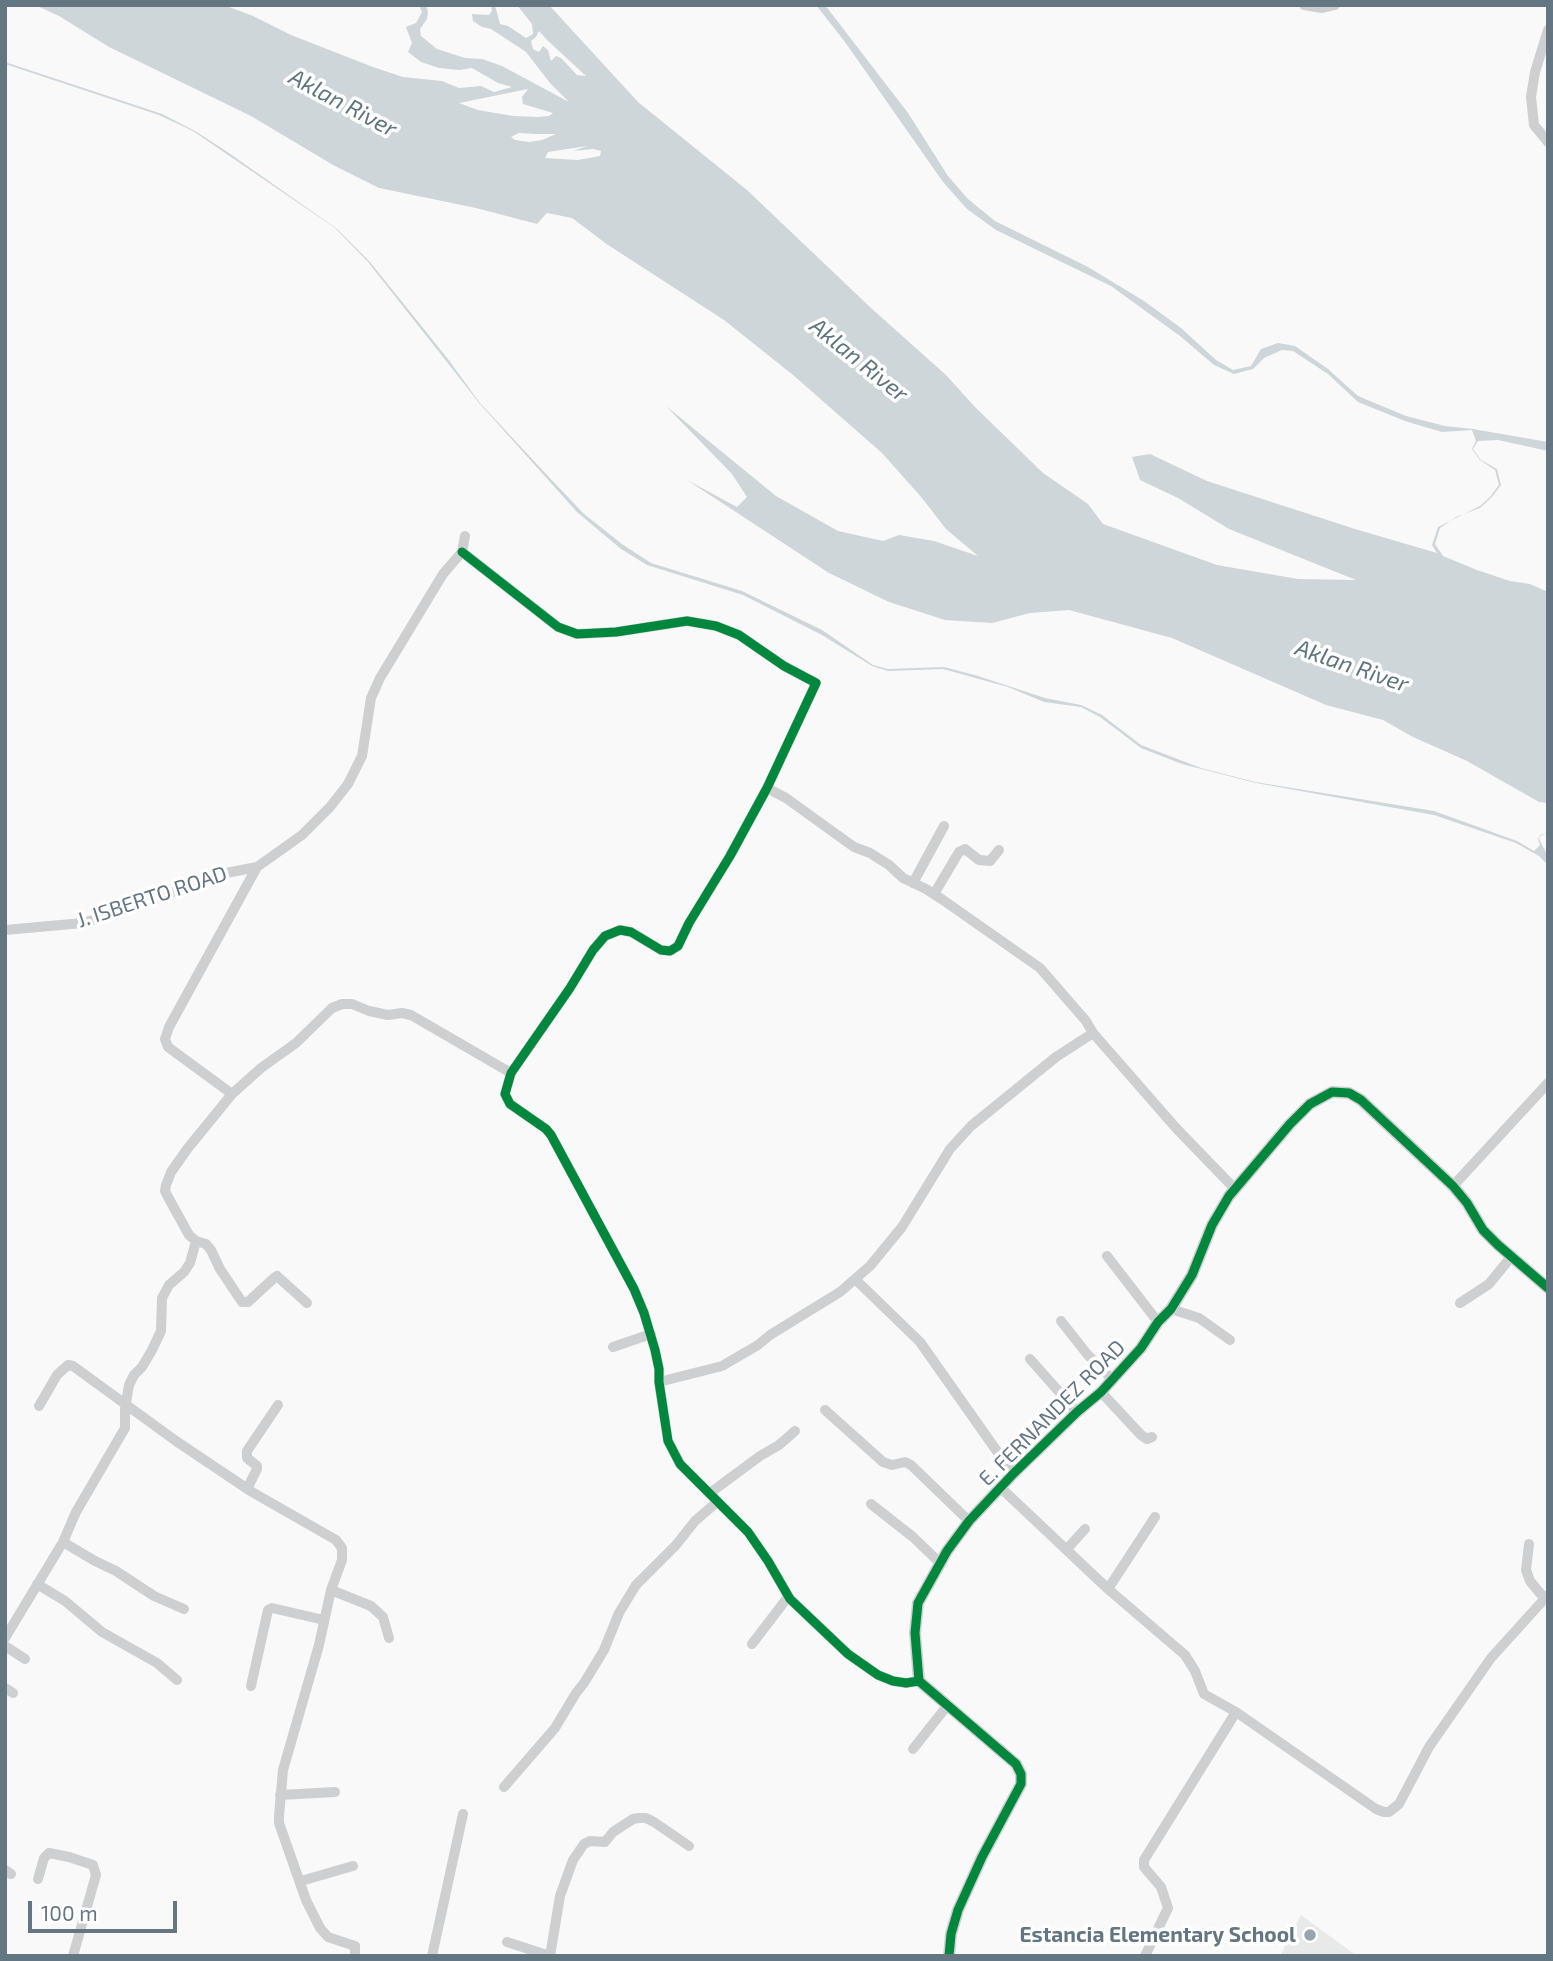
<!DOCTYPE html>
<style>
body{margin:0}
#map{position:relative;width:1553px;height:1961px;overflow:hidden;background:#f9f9f9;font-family:"Exo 2",sans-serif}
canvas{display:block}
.frame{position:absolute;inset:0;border:7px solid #657683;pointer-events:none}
.scale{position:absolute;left:28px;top:1901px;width:149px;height:32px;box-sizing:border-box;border:4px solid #657683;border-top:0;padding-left:9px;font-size:21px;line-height:24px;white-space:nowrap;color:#657683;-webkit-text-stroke:5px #fff;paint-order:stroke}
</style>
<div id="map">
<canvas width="1553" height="1961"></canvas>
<div class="frame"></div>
<div class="scale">100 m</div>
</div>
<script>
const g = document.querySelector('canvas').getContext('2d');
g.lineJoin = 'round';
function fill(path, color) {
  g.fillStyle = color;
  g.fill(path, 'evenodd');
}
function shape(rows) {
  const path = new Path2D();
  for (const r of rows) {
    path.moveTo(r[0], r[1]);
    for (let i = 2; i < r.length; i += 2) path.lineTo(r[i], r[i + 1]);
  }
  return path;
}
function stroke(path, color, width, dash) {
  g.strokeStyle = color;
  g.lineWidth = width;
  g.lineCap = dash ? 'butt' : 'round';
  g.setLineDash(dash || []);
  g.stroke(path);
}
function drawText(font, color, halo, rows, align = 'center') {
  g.font = font + ' "Exo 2",sans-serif';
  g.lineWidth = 7;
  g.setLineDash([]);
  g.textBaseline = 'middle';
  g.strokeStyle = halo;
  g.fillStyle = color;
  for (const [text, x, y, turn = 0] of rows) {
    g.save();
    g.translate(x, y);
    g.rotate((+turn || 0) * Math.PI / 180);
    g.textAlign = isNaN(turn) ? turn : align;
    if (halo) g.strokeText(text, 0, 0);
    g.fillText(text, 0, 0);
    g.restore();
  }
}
fill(shape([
 [1301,1915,1357,1956,1280,1956]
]), '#e8e9e9');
fill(shape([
 [35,5,224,5,253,16,291,35,373,67,403,77,442,81,459,88,481,86,494,92,512,87,498,83,472,68,459,70,439,68,421,62,408,52,412,43,406,27,416,23,422,12,419,5,426,5,428,12,427,19,420,29,421,36,437,49,465,58,482,59,502,66,569,102,550,83,526,52,491,29,482,27,473,21,472,14,489,15,492,11,491,5,495,5,500,24,508,26,526,38,533,34,532,24,517,5,549,5,638,102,747,190,871,308,946,375,975,407,1043,473,1088,504,1103,524,1217,565,1298,579,1356,580,1229,529,1178,498,1140,480,1132,457,1150,454,1207,481,1355,529,1437,553,1432,545,1438,527,1480,506,1490,497,1499,485,1495,470,1480,460,1472,449,1476,441,1472,430,1442,432,1405,421,1358,402,1328,374,1293,351,1282,350,1264,358,1253,369,1234,374,1214,365,1180,336,1111,286,996,230,967,209,943,182,845,42,816,5,825,5,908,113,948,176,968,199,995,221,1088,267,1144,301,1181,328,1216,360,1233,370,1251,366,1261,349,1278,343,1295,346,1328,369,1358,396,1406,416,1445,426,1473,429,1548,442,1548,451,1498,440,1478,441,1473,449,1481,460,1497,469,1501,485,1492,497,1480,508,1456,517,1440,528,1435,544,1443,556,1477,570,1510,581,1530,584,1548,592,1548,803,1539,802,1467,761,1413,737,1383,720,1326,705,1172,638,1069,610,1030,613,992,623,945,620,889,602,829,573,687,480,737,507,747,497,732,474,666,406,776,496,838,531,883,541,899,535,934,541,978,556,946,529,922,498,882,453,793,375,724,320,608,245,572,218,547,213,537,224,476,208,379,188,333,165,251,116,109,47,59,16],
 [539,31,547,40,586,76,577,75,561,58,556,56,551,61,548,50,543,46,539,52,533,49,531,41,536,37],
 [528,89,522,97,523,104,553,113,549,116,538,117,513,116,478,110,459,103],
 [519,133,535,134,556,134,542,140,529,142,515,140,511,137],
 [587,146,573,151,593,149,601,151,600,156,578,160,545,158,548,152],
 [5,62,162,114,195,131,226,151,337,229,370,262,448,359,480,403,547,475,584,514,622,544,651,563,742,591,822,630,873,665,888,669,944,667,978,676,1045,698,1081,705,1102,715,1141,745,1201,768,1255,782,1434,811,1517,841,1534,851,1540,845,1538,839,1540,835,1548,833,1540,836,1539,839,1548,856,1548,865,1539,856,1516,843,1434,815,1256,783,1182,764,1141,748,1100,717,1081,707,1044,702,1008,687,943,669,888,671,872,666,822,635,743,595,647,565,621,549,577,512,480,404,368,262,335,228,193,131,159,115,5,64]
]), '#ced6d9');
stroke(shape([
 [1304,5,1322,8,1335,5],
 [1548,30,1535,72,1531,97,1534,125,1548,142],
 [462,552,558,627,577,634,616,632,687,621,716,626,739,635,784,666,816,683,767,788,730,856,689,923,678,946,670,951,661,950,631,932,620,930,605,936,593,950,570,988,511,1073,505,1094,510,1104,546,1129,551,1135,634,1289,644,1313,655,1350,659,1369,659,1382,668,1441,680,1464,748,1532,768,1561,790,1599,848,1654,878,1675,893,1681,906,1683,919,1681],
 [913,883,944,826],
 [934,894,959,852,965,849,979,860,990,861,999,850],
 [5,930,83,923,129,909,216,875,257,867],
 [1093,1033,1176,1128,1235,1189],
 [232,1094,168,1047,165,1039,169,1027,257,867,302,835,330,807,348,784,362,756,371,698,380,678,443,574,462,552,465,536],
 [1453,1186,1548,1083],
 [196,1241,206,1244,211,1250,220,1269,242,1302,248,1302,274,1278,277,1276,307,1303],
 [1107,1256,1158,1322],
 [855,1279,920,1342,1013,1474],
 [1460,1303,1489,1284,1511,1257],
 [1171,1309,1199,1318,1230,1340],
 [1061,1321,1087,1354,1113,1380],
 [613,1347,651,1334],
 [1030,1359,1077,1412],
 [659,1382,722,1366,758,1345,770,1335,840,1292,870,1266,902,1227,950,1149,971,1126,1056,1057,1093,1033,1086,1021,1040,968,943,900,926,889,903,878,889,865,870,853,854,847,786,798,767,788],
 [1101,1392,1141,1435,1147,1439,1152,1437],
 [39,1406,57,1375,68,1365,73,1366,176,1441,252,1492,336,1540,342,1548,342,1560,331,1590,319,1645,283,1770,279,1816,279,1823,306,1900,320,1928,328,1937,355,1946,355,1956],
 [825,1410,883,1462,892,1465,905,1462,911,1465,969,1521],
 [1001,1488,1108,1589,1185,1655,1195,1671,1204,1694,1236,1712,1376,1809,1384,1812,1389,1812,1399,1804,1429,1747,1491,1658,1548,1595],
 [247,1489,257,1469,257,1466,247,1458,247,1451,278,1405],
 [710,1493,760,1456,779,1445,795,1431],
 [871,1504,913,1537,940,1563],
 [63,1542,95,1561,116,1571,154,1596,184,1609],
 [1529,1544,1526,1570,1530,1581,1544,1598],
 [1067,1549,1085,1529],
 [37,1584,65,1601,102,1632,157,1663,177,1680],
 [1108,1589,1155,1517],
 [331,1590,371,1606,383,1617,389,1638],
 [5,1638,63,1542,76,1512,125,1428,125,1409,129,1385,134,1375,142,1367,152,1350,161,1331,162,1298,169,1285,184,1272,190,1263,196,1241,189,1235,168,1197,165,1191,166,1185,171,1172,188,1148,232,1094,261,1068,296,1043,332,1008,342,1004,352,1004,369,1011,388,1015,402,1013,411,1015,511,1073],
 [752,1644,788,1597],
 [5,1646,25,1659],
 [251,1686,268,1610,272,1608,324,1620],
 [5,1688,13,1693],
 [913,1749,947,1706],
 [504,1787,555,1728,576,1693,584,1683,604,1650,619,1613,636,1585,676,1545,695,1521,717,1502],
 [280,1795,335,1792],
 [5,1870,11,1874],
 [38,1879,44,1858,49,1853,69,1857,93,1865,96,1875,73,1956],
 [301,1881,353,1866],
 [507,1942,550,1956,560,1896,573,1860,584,1844,590,1841,605,1842,613,1832,633,1819,639,1818,646,1818,654,1822,689,1846],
 [432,1956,463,1814],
 [1145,1956,1168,1908,1161,1887,1144,1867,1144,1860,1236,1712]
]), '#cecfd0', 10);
stroke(shape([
 [949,1956,951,1934,958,1910,982,1857,1021,1784,1021,1774,1016,1764,919,1681,915,1633,918,1603,947,1551,969,1521,1013,1474,1077,1412,1101,1392,1141,1348,1158,1322,1171,1309,1192,1275,1212,1225,1229,1196,1290,1124,1310,1104,1332,1092,1349,1093,1361,1100,1453,1186,1467,1203,1483,1230,1498,1245,1548,1288]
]), '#cecfd0', 12);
stroke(shape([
 [462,552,558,627,577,634,616,632,687,621,716,626,739,635,784,666,816,683,767,788,730,856,689,923,678,946,670,951,661,950,631,932,620,930,605,936,593,950,570,988,511,1073,505,1094,510,1104,546,1129,551,1135,634,1289,644,1313,655,1350,659,1369,659,1382,668,1441,680,1464,748,1532,768,1561,790,1599,848,1654,878,1675,893,1681,906,1683,919,1681],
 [949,1956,951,1934,958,1910,982,1857,1021,1784,1021,1774,1016,1764,919,1681,915,1633,918,1603,947,1551,969,1521,1013,1474,1077,1412,1101,1392,1141,1348,1158,1322,1171,1309,1192,1275,1212,1225,1229,1196,1290,1124,1310,1104,1332,1092,1349,1093,1361,1100,1453,1186,1467,1203,1483,1230,1498,1245,1548,1288]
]), '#00873e', 9);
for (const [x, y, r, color] of [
 [1310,1935,7,"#99a4ac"]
]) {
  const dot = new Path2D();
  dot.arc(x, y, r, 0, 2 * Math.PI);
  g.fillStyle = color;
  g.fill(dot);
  stroke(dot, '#fff', 2.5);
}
drawText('21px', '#657683', '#fff', [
 ["J. ISBERTO ROAD",152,897,-18],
 ["E. FERNANDEZ ROAD",1052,1413,-45]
]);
drawText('bold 21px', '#657683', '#fff', [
 ["Estancia Elementary School",1296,1935]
], 'right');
drawText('italic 23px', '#60757c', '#fff', [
 ["Aklan River",343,103,28],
 ["Aklan River",859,360,39],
 ["Aklan River",1352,666,19]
]);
</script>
